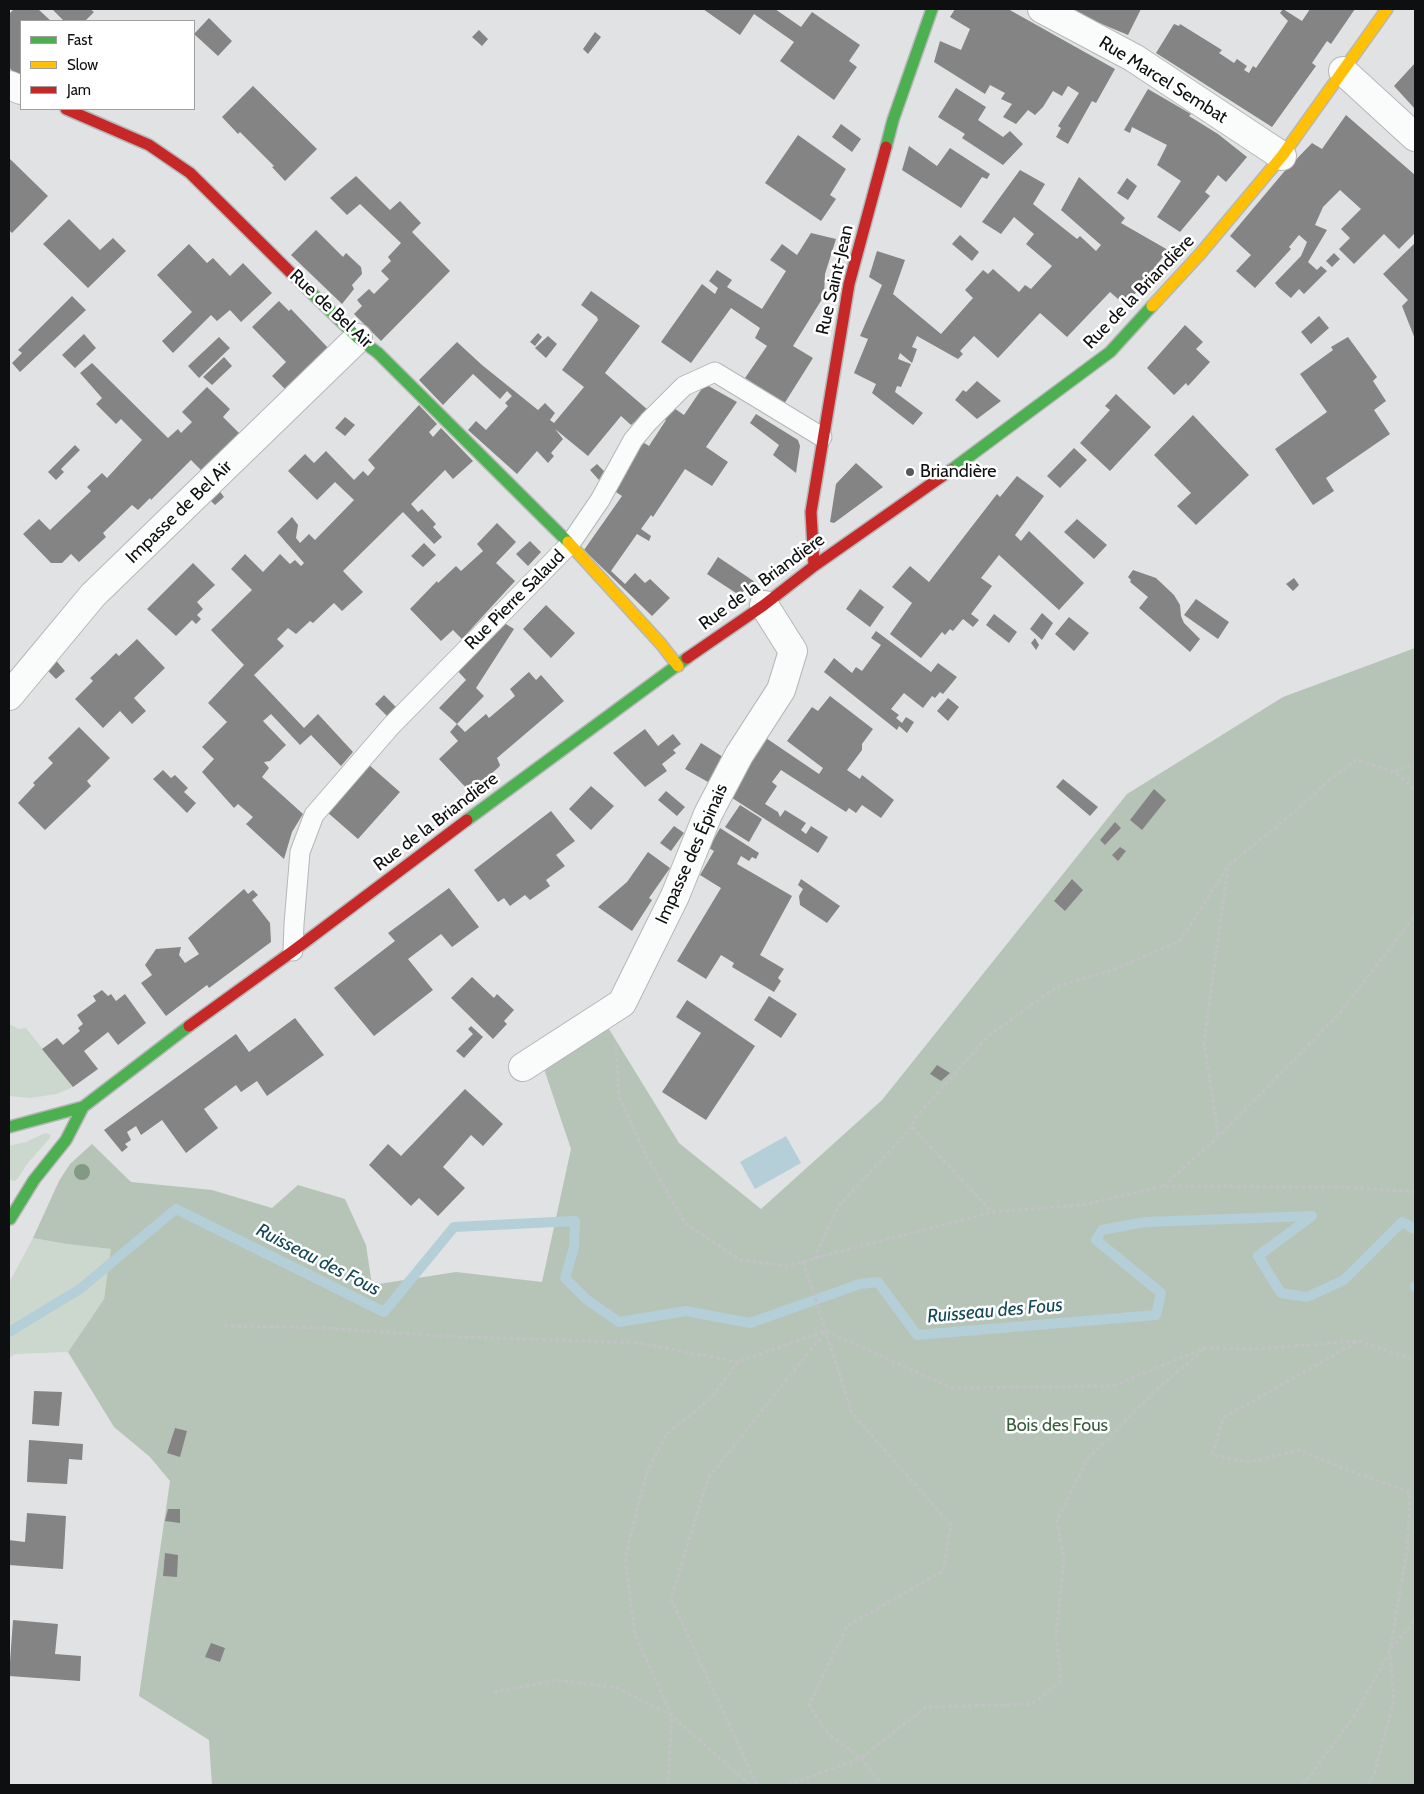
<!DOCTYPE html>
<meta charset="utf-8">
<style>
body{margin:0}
#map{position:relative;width:1424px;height:1794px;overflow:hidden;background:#e0e2e4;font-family:Cabin,sans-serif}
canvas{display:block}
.frame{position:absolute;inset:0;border:10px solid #0e0f10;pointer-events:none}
.legend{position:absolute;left:20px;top:20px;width:175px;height:90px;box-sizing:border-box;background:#fff;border:1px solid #9f9f9f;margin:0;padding:6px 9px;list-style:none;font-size:15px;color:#0e0f10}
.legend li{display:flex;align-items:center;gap:10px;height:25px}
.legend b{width:25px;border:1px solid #9f9f9f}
</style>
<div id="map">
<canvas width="1424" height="1794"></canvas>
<div class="frame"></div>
<ul class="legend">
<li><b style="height:6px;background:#4caf50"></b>Fast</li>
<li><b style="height:6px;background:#ffc107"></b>Slow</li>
<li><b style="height:6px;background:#c62828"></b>Jam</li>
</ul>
</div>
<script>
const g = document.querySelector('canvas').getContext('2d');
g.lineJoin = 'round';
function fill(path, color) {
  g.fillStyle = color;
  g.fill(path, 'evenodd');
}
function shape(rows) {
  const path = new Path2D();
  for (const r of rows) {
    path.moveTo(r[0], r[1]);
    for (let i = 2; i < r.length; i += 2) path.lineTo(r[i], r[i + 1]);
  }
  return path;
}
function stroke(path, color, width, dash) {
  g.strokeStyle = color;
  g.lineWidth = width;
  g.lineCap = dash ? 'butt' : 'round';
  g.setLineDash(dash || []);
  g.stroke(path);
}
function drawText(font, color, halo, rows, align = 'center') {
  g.font = font + ' Cabin,sans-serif';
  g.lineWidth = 5;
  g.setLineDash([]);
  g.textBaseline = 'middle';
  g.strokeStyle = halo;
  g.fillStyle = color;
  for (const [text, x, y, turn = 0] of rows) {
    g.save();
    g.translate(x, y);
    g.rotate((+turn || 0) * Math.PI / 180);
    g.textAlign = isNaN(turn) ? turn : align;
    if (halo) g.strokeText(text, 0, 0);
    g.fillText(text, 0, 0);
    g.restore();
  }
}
fill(shape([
 [9,1024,19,1029,26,1028,73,1087,57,1094,30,1098,9,1096],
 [45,1133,51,1135,49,1139,27,1164,18,1178,15,1181,11,1180,9,1178,9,1146,26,1142],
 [33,1238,66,1244,112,1249,104,1299,68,1352,15,1354,9,1358,9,1283]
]), '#ccd8ce');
fill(shape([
 [1415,648,1415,1785,212,1785,209,1740,139,1696,170,1481,150,1457,114,1427,68,1352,104,1299,111,1249,66,1244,33,1238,59,1181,70,1164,92,1144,131,1182,212,1190,272,1208,298,1185,345,1199,366,1245,372,1285,456,1272,542,1282,571,1149,542,1063,609,1029,679,1143,761,1209,882,1100,1127,794,1283,697]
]), '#b6c4b7');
fill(shape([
 [786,1136,801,1163,755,1189,740,1162]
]), '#b4cfd7');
stroke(shape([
 [1415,1286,1415,1287],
 [9,1332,80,1289,176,1209,384,1312,454,1227,575,1221,574,1247,565,1278,586,1299,619,1322,686,1311,750,1323,860,1284,878,1282,917,1335,1156,1315,1161,1293,1096,1240,1102,1230,1145,1222,1312,1216,1258,1256,1281,1293,1307,1297,1344,1280,1402,1222,1415,1229]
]), '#b4cfd7', 10);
fill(shape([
 [14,9,38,9,51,21,21,21,21,75,13,72,9,67,9,14],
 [54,9,90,9,94,12,85,21,64,21,53,10],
 [703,9,749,9,751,10,752,9,775,9,801,27,812,12,860,45,849,61,857,67,834,100,780,61,794,42,754,14,740,35],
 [955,9,1008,9,1115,69,1096,103,1092,101,1068,144,1056,137,1061,128,1058,126,1079,93,1068,86,1062,96,1053,91,1043,107,1035,115,1028,110,1016,124,1003,117,1012,104,1001,99,1005,93,990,85,985,94,934,62,940,41,961,50,970,29,950,17],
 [1066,9,1141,9,1128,35],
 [1283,9,1302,21,1310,9,1355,9,1331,44,1327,41,1312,63,1316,66,1272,127,1156,53,1174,24,1179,26,1180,24,1222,50,1219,53,1234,63,1237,59,1247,66,1244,70,1249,73,1253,66,1256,68,1288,21,1280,13],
 [209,18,232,41,218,56,194,34],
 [479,30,488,39,482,46,472,37],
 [595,32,601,37,588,54,583,49],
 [1415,63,1415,109,1394,86],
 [253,86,317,149,285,181,272,167,274,166,240,132,238,134,222,117],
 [956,88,986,107,978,120,1003,137,1010,131,1023,144,1003,165,962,138,965,134,938,117],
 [1148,89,1191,114,1189,116,1218,134,1247,157,1226,182,1218,175,1205,192,1210,196,1180,232,1157,217,1181,181,1157,165,1167,145,1132,127,1130,133,1124,130],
 [1346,115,1415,175,1415,209,1414,211,1415,212,1415,233,1399,249,1384,234,1354,264,1339,249,1350,238,1341,229,1361,209,1340,190,1323,207,1315,225,1327,230,1308,262,1317,270,1321,266,1327,271,1304,294,1299,289,1291,298,1278,287,1275,283,1301,256,1307,242,1299,235,1289,247,1291,249,1255,288,1236,271,1251,255,1230,236,1283,173,1312,143,1322,149],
 [841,124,861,139,852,152,832,137],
 [798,135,846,169,830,195,836,199,821,221,765,183],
 [909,146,937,166,950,148,990,174,987,179,982,177,961,208,902,170],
 [9,158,48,196,12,233,9,230],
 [1020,170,1045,184,1033,204,1077,239,1080,236,1096,251,1101,245,1061,210,1079,177,1125,218,1121,223,1168,250,1150,274,1151,276,1125,305,1110,292,1067,337,1040,313,998,358,974,336,960,351,963,354,958,359,917,336,912,347,917,349,912,363,900,353,898,359,911,364,901,387,897,386,895,392,923,413,913,425,872,393,876,384,854,373,868,339,860,336,882,285,869,277,877,251,905,260,893,294,941,334,973,298,965,290,983,270,988,274,993,269,1019,292,1025,285,1031,289,1052,266,1026,244,1034,234,1014,217,1001,234,982,222],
 [356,176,390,210,400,201,421,223,412,232,450,271,381,341,354,314,362,306,357,300,369,289,374,294,389,279,381,271,391,261,388,257,401,243,360,204,347,215,330,198],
 [1127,178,1137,186,1128,200,1117,193],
 [69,219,100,250,113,238,126,251,88,288,43,244],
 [316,230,343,257,346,253,361,267,362,274,352,285,354,289,342,304,291,255],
 [811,233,836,239,825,274,824,296,793,346,813,358,784,404,745,378,767,346,755,338,760,328,731,308,691,363,661,342,702,284,715,294,718,288,709,281,717,270,732,280,727,287,762,309,786,271,770,260,782,244,797,255],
 [960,235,979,252,972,261,952,244],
 [1415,243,1415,339,1402,306,1408,300,1383,274],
 [189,244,207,263,213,258,230,276,243,263,272,293,241,322,230,310,217,321,211,315,173,353,162,341,192,312,157,275],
 [1334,253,1340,259,1332,267,1326,261],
 [591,291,640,326,605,373,648,410,631,425,621,416,588,456,555,429,563,439,551,453,554,456,548,463,537,451,517,474,468,430,476,421,486,430,508,406,505,403,512,396,507,391,500,399,473,374,443,405,419,380,457,342,482,365,538,410,545,403,555,413,550,420,554,423,584,387,562,370,598,320,597,317,581,305],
 [72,296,86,310,20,372,12,363,22,353,18,350],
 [279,301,289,311,291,309,330,350,287,391,272,376,286,362,252,327],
 [1319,316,1329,328,1311,344,1301,332],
 [1185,325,1203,342,1196,349,1210,362,1188,386,1186,383,1174,395,1147,368],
 [538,333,542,337,535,346,530,342],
 [84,334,96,348,75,368,62,355],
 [548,336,557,344,546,358,535,348],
 [219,337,230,348,199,378,188,366],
 [1348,337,1377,377,1373,381,1386,401,1374,410,1390,434,1326,478,1334,491,1313,505,1275,449,1327,412,1300,374,1333,350,1331,347],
 [224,357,232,366,212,385,203,377],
 [92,363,168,438,178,429,181,433,192,422,182,412,207,387,230,409,223,417,240,434,202,471,191,460,151,500,150,498,138,510,132,505,103,533,106,537,79,562,71,554,62,563,51,563,23,534,39,519,50,530,91,491,87,487,102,473,107,478,142,440,121,419,116,424,96,404,102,398,80,373],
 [977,381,1001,401,977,419,955,400,963,390,966,392],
 [705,384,737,402,706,447,728,462,712,486,685,469,653,517,651,515,641,529,651,536,649,541,637,534,611,571,625,584,635,573,645,583,650,579,670,598,652,616,584,550,622,496,611,489,641,441,649,446,666,420,661,417,671,406,684,415],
 [1116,394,1151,427,1110,471,1080,443,1110,410,1105,406],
 [419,405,437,424,429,432,433,437,441,428,473,461,453,479,445,470,411,504,418,512,422,509,436,524,433,527,442,537,434,544,403,512,343,571,363,592,342,611,334,603,313,623,310,621,296,634,288,628,277,639,284,646,254,675,304,728,318,714,353,752,341,766,311,735,300,745,271,714,263,721,286,745,270,761,264,762,269,768,262,777,303,814,292,832,284,859,246,824,253,817,238,804,234,808,202,772,214,759,202,747,227,722,208,703,244,665,211,630,252,590,231,569,245,554,263,572,280,554,290,564,295,560,301,566,304,563,277,532,292,517,298,525,296,538,300,543,309,534,315,540,354,500,335,482,317,500,288,471,305,454,314,463,326,451,354,480,363,471,368,476,375,468,368,460],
 [756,414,798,440,800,446,796,473,773,455,779,445,750,423],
 [1193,415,1249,475,1196,525,1177,506,1191,493,1154,455],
 [345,417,355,425,345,436,335,428],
 [75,445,80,450,61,469,64,472,56,480,48,472],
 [1074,448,1087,460,1060,488,1047,476],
 [856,463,883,487,834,523,830,522,836,484],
 [597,464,604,471,599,480,590,470],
 [1017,476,1044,496,1015,535,1021,541,1029,531,1084,583,1059,610,999,555,981,578,992,586,971,614,979,620,973,627,963,619,953,631,950,629,945,635,942,632,921,658,890,634,912,603,892,587,910,566,929,582,997,494,1000,497],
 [219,490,224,497,215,505,209,499],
 [1077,519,1107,545,1094,559,1064,532],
 [497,523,516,542,496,563,515,581,462,639,453,630,441,641,410,609,437,581,438,583,456,566,461,571,483,551,477,544],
 [530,541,541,552,528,566,516,554],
 [424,543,436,555,423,567,411,556],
 [718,557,755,582,739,595,707,574],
 [193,563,215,585,197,602,203,609,197,615,201,619,196,624,192,620,176,636,147,609],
 [1133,570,1156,578,1174,595,1180,605,1181,616,1184,623,1200,639,1190,652,1139,608,1148,597,1130,582,1131,580,1128,577],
 [1294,578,1299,585,1293,591,1286,584],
 [860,589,884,607,870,627,846,609],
 [1196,599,1229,622,1218,639,1184,615],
 [546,605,575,633,551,658,523,629],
 [1042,613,1053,623,1042,640,1030,629],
 [994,614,1017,632,1009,643,986,625],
 [1069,617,1089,633,1074,651,1055,634],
 [501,621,514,629,476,688,484,696,457,724,439,708,466,680,455,668],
 [876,631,931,672,938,663,957,677,943,694,940,692,935,698,932,696,923,708,904,693,891,709,899,715,896,718,902,723,906,717,914,722,907,733,899,726,897,730,824,672,834,658,852,673,856,667,862,671,881,645,871,638],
 [1035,638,1039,645,1036,650,1031,643],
 [137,639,165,668,134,698,146,711,132,724,120,711,103,728,75,699,93,681,90,678,105,664,116,653,119,656],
 [53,657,65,671,56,679,48,671],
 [529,672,536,680,541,675,564,701,497,758,500,765,499,767,470,792,439,759,458,741,450,732,457,724,465,732,486,714,489,718,515,696,510,689],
 [384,695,397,708,388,717,375,704],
 [830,696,873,729,862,744,862,750,847,770,860,779,862,775,894,800,881,818,862,805,856,813,849,808,846,812,781,770,772,782,777,786,765,804,778,812,780,817,785,810,806,823,801,830,806,834,811,826,828,837,818,853,729,796,766,738,819,774,823,768,787,741,812,707,818,711],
 [948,698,959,707,948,721,937,711],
 [79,727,110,758,87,781,91,786,45,830,18,803,35,785,33,783,53,763,48,758],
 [645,729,658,746,673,734,681,744,673,750,676,753,662,764,667,771,645,787,613,753],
 [701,743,723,757,708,782,685,769],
 [368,764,400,792,358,839,327,812],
 [163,770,171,778,175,775,188,788,184,792,196,803,187,813,153,779],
 [1063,779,1098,807,1090,816,1056,787],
 [591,786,614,806,591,830,569,809],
 [1154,789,1166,800,1142,830,1130,820],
 [666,791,685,807,677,816,658,800],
 [740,805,762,819,749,842,725,827],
 [551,811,575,841,556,855,565,866,546,880,550,886,530,900,525,895,510,906,504,898,498,902,474,870],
 [1115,822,1121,828,1105,845,1100,840],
 [674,826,684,833,671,851,660,843],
 [720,828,759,853,756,859,752,857,749,861,741,856,737,864,792,896,760,955,784,969,778,978,781,981,774,992,732,967,734,963,721,955,706,979,677,961,721,888,700,875,714,851,709,848],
 [1120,847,1126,851,1118,861,1112,855],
 [648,852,670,868,649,898,652,900,632,931,598,907,627,882],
 [801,879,840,906,827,923,800,905,799,896,803,889,798,885],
 [1072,879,1083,890,1065,911,1054,901],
 [449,888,479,927,452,947,441,934,408,959,433,990,374,1036,334,988,395,941,388,933],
 [244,889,248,894,253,890,258,895,252,900,270,923,271,942,209,988,207,985,166,1016,141,983,152,975,145,965,156,949,181,947,179,955,185,963,199,954,188,938],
 [472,977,494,998,497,994,514,1010,504,1021,507,1024,493,1039,451,998],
 [102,990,108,996,111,994,116,1001,125,994,146,1023,118,1045,108,1032,84,1051,98,1069,73,1087,42,1049,57,1038,63,1045,80,1031,78,1028,83,1024,77,1015,96,1001,93,996],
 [769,996,797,1014,781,1038,754,1020],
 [687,1000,755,1046,706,1120,662,1092,701,1033,676,1017],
 [295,1018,324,1055,267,1096,257,1081,241,1092,236,1085,204,1109,218,1128,186,1153,162,1120,141,1135,136,1126,127,1132,131,1140,125,1144,128,1147,122,1152,104,1130,236,1034,249,1052],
 [471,1026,483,1037,464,1058,456,1051,473,1034,468,1029],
 [937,1065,950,1073,941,1081,930,1074],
 [465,1089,503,1124,483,1146,471,1135,443,1167,465,1188,438,1216,419,1198,411,1206,369,1165,388,1144,401,1156],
 [34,1391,62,1392,59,1426,32,1424],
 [175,1428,187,1431,180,1457,167,1453],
 [29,1440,83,1444,82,1460,69,1459,67,1484,27,1482],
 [168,1509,180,1509,180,1523,165,1521],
 [27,1513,66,1516,63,1569,9,1565,9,1540,25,1542],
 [165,1553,178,1555,177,1577,163,1576],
 [13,1620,58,1624,55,1654,81,1656,80,1681,9,1676],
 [211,1643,225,1648,220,1662,205,1657]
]), '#848484');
const lane = shape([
 [293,951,294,924,300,852,314,815,391,726,570,544,600,500,633,440,649,421,684,386,715,372,822,437]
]);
const street = shape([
 [1042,9,1134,58,1282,156],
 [1343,71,1415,137],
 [9,85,21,90],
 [9,696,93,595,358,338],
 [523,1067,622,1003,675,896,708,814,739,755,781,690,793,651,764,605]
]);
const fast = shape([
 [886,147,893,120,932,9],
 [292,274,358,338,378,353,568,542],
 [951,470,1110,352,1152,306],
 [467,820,687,658],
 [9,1127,83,1107,189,1026],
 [10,1219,34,1180,66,1140,83,1107]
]);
const slow = shape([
 [1152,306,1200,254,1282,156,1387,9],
 [568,542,661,644,678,666]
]);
const jam = shape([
 [66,109,149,145,190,173,292,274],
 [814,566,811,512,849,284,886,147],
 [687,658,764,605,814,566,951,470],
 [189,1026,293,951,467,820]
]);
stroke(lane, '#b6b7b9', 21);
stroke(street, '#b6b7b9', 30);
stroke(fast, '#b6b7b9', 14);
stroke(slow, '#b6b7b9', 14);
stroke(jam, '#b6b7b9', 14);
stroke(shape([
 [1395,772,1415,763],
 [616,1045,619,1097,647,1157,685,1223,740,1260,785,1266,992,1212,1083,1205,1163,1186,1343,1187,1415,1192],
 [912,1127,992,1212],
 [1218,1135,1204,1042,1228,867],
 [1163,1186,1219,1136,1338,1015,1415,916],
 [814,1259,838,1207,912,1127,915,1118,988,1036,1058,986,1113,970,1180,941,1228,866,1299,808,1327,782,1356,760,1395,772,1415,790],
 [803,1261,852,1413,951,1525,943,1571,847,1626,809,1705,828,1734,861,1758,926,1707,1032,1704,1061,1681,1056,1636,1064,1559,1057,1520,1087,1460,1155,1391,1205,1348],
 [224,1326,328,1328,439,1336,639,1343,738,1362],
 [1357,1342,1223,1418,1212,1455,1250,1462,1300,1450,1347,1470,1410,1492,1407,1551,1390,1651,1394,1700,1374,1775,1368,1785],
 [494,1692,557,1680,618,1688,672,1716,668,1785],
 [750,1785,672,1716,635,1634,625,1558,646,1475,666,1435,712,1397,738,1362,825,1331,952,1388,1113,1386,1205,1348,1254,1349,1359,1341,1415,1360],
 [757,1785,671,1599,708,1478,825,1332],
 [788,1785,861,1758,882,1785],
 [1303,1785,1354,1716,1390,1651,1415,1620]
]), '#c1c2c3', 3, [4, 2.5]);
stroke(lane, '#fafbfb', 19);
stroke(street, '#fafbfb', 28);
stroke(fast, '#4caf50', 11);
stroke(slow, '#ffc107', 11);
stroke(jam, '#c62828', 11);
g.fillStyle = '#829986';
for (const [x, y] of [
 [82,1172]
]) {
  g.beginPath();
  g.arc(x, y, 8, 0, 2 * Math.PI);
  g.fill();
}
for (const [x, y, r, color] of [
 [910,472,5,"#58595a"]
]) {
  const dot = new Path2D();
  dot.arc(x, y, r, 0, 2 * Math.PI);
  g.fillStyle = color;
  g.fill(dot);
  stroke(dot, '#fff', 2);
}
drawText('18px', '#0e0f10', '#fff', [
 ["Rue Marcel Sembat",1163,80,32],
 ["Rue Saint-Jean",835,280,-77],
 ["Rue de la Briandière",1139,292,-46],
 ["Rue de Bel Air",331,309,43],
 ["Impasse de Bel Air",179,512,-44],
 ["Rue de la Briandière",762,582,-36],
 ["Rue Pierre Salaud",515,600,-45],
 ["Rue de la Briandière",436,822,-37],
 ["Impasse des Épinais",692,854,-66]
]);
drawText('18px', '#0e0f10', '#fff', [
 ["Briandière",920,472]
], 'left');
drawText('18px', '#365d39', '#fff', [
 ["Bois des Fous",1057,1426]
]);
drawText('italic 19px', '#134956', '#fff', [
 ["Ruisseau des Fous",318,1260,27],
 ["Ruisseau des Fous",995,1311,-5]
]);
</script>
